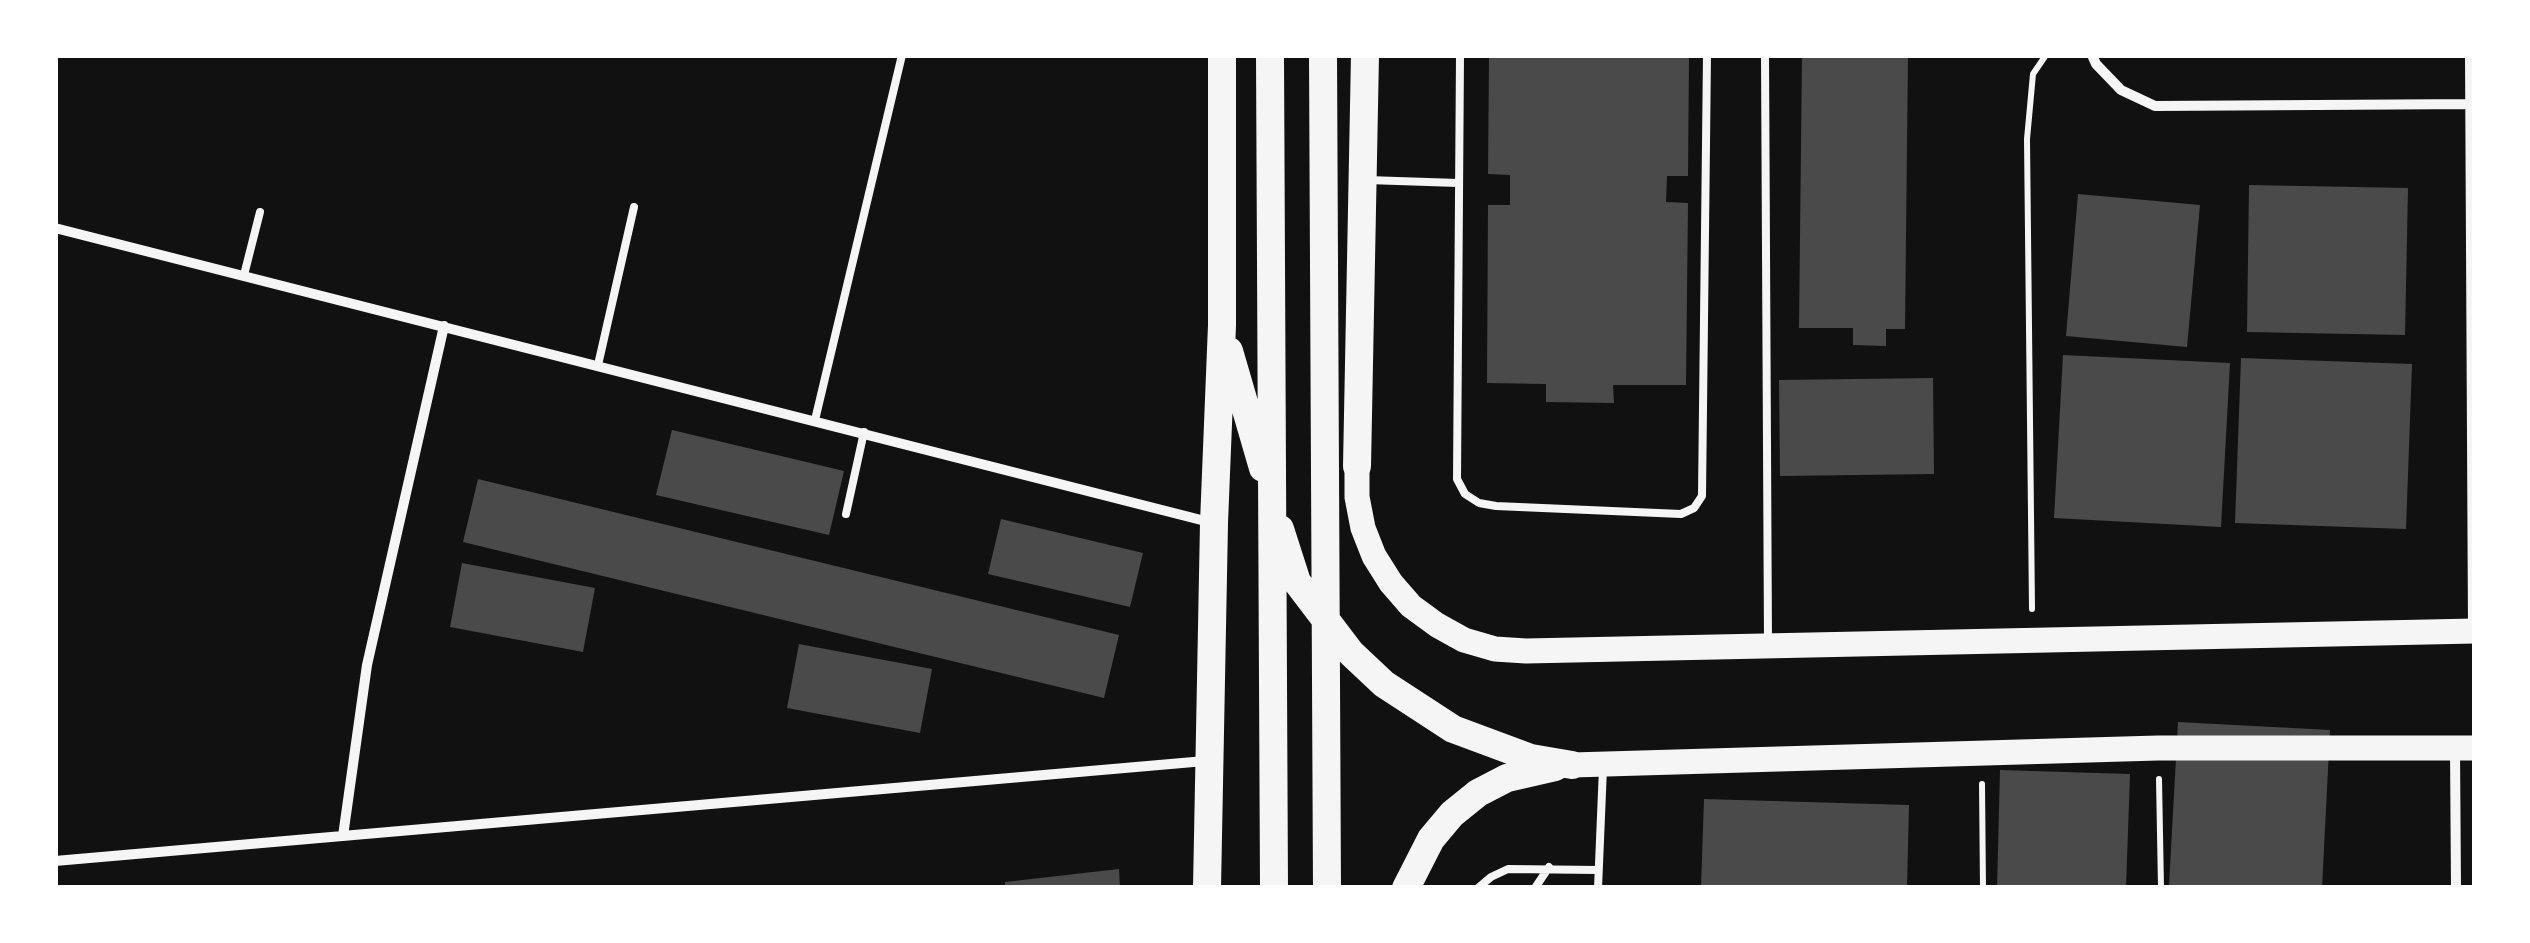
<!DOCTYPE html>
<style>
body{margin:0}
#map{position:relative;width:2530px;height:943px;overflow:hidden;background:#111;font-family:Manrope,sans-serif}
canvas{display:block}
.frame{position:absolute;inset:0;border:58px solid #fff;pointer-events:none}
</style>
<div id="map">
<canvas width="2530" height="943"></canvas>
<div class="frame"></div>
</div>
<script>
const g = document.querySelector('canvas').getContext('2d');
g.lineJoin = 'round';
function fill(path, color) {
  g.fillStyle = color;
  g.fill(path, 'evenodd');
}
function shape(rows) {
  const path = new Path2D();
  for (const r of rows) {
    path.moveTo(r[0], r[1]);
    for (let i = 2; i < r.length; i += 2) path.lineTo(r[i], r[i + 1]);
  }
  return path;
}
function stroke(path, color, width, dash) {
  g.strokeStyle = color;
  g.lineWidth = width;
  g.lineCap = dash ? 'butt' : 'round';
  g.setLineDash(dash || []);
  g.stroke(path);
}
fill(shape([
 [1489,55,1689,55,1688,176,1667,176,1666,202,1688,203,1686,385,1613,385,1614,403,1546,402,1546,384,1487,383,1488,205,1510,205,1510,175,1488,174],
 [1802,55,1908,55,1905,329,1886,329,1886,346,1853,345,1853,328,1799,328],
 [2249,185,2408,188,2405,335,2247,332],
 [2078,194,2200,205,2187,347,2066,336],
 [2063,355,2230,363,2221,527,2054,518],
 [2241,358,2412,364,2406,529,2235,523],
 [1933,378,1934,474,1780,476,1779,380],
 [672,430,844,471,829,535,656,495],
 [478,479,1119,635,1104,698,463,542],
 [1001,519,1143,553,1130,607,988,574],
 [462,563,595,588,583,652,450,627],
 [799,644,932,669,920,733,787,708],
 [2178,722,2330,730,2322,888,2169,885],
 [2000,770,2130,774,2126,888,1997,888],
 [1704,799,1909,805,1907,888,1701,888],
 [1119,869,1120,888,1005,888,1005,882]
]), '#4a4a4a');
stroke(shape([
 [2032,609,2027,139,2033,74,2046,55],
 [2159,779,2161,888],
 [1982,784,1983,888]
]), '#f5f5f5', 6);
stroke(shape([
 [1460,55,1457,479,1465,494,1479,503,1496,506,1681,514,1694,508,1702,496,1707,55],
 [1765,55,1768,642],
 [1367,180,1458,183],
 [244,275,260,212],
 [598,365,634,207],
 [815,420,902,55],
 [846,514,864,432],
 [1478,888,1491,877,1508,869,1598,870],
 [1535,888,1549,867],
 [1598,888,1603,768]
]), '#f5f5f5', 8);
stroke(shape([
 [2092,55,2096,64,2121,90,2155,106,2475,104],
 [2470,55,2473,629],
 [55,228,1213,523],
 [2455,749,2456,888],
 [343,836,367,665,444,326],
 [55,861,1205,761]
]), '#f5f5f5', 10);
stroke(shape([
 [1357,466,1357,497,1363,528,1374,556,1391,583,1411,606,1437,625,1464,640,1495,649,1526,651,2475,631],
 [1572,765,2158,748,2475,748]
]), '#f5f5f5', 25);
stroke(shape([
 [1270,55,1274,888],
 [1323,55,1327,888],
 [1229,351,1263,468],
 [1357,466,1365,55],
 [1280,529,1297,582,1351,653,1384,684,1453,729,1531,758,1572,765],
 [1207,888,1214,523,1222,325,1222,55],
 [1406,888,1431,839,1452,814,1478,793,1507,778,1555,767]
]), '#f5f5f5', 28);
</script>
